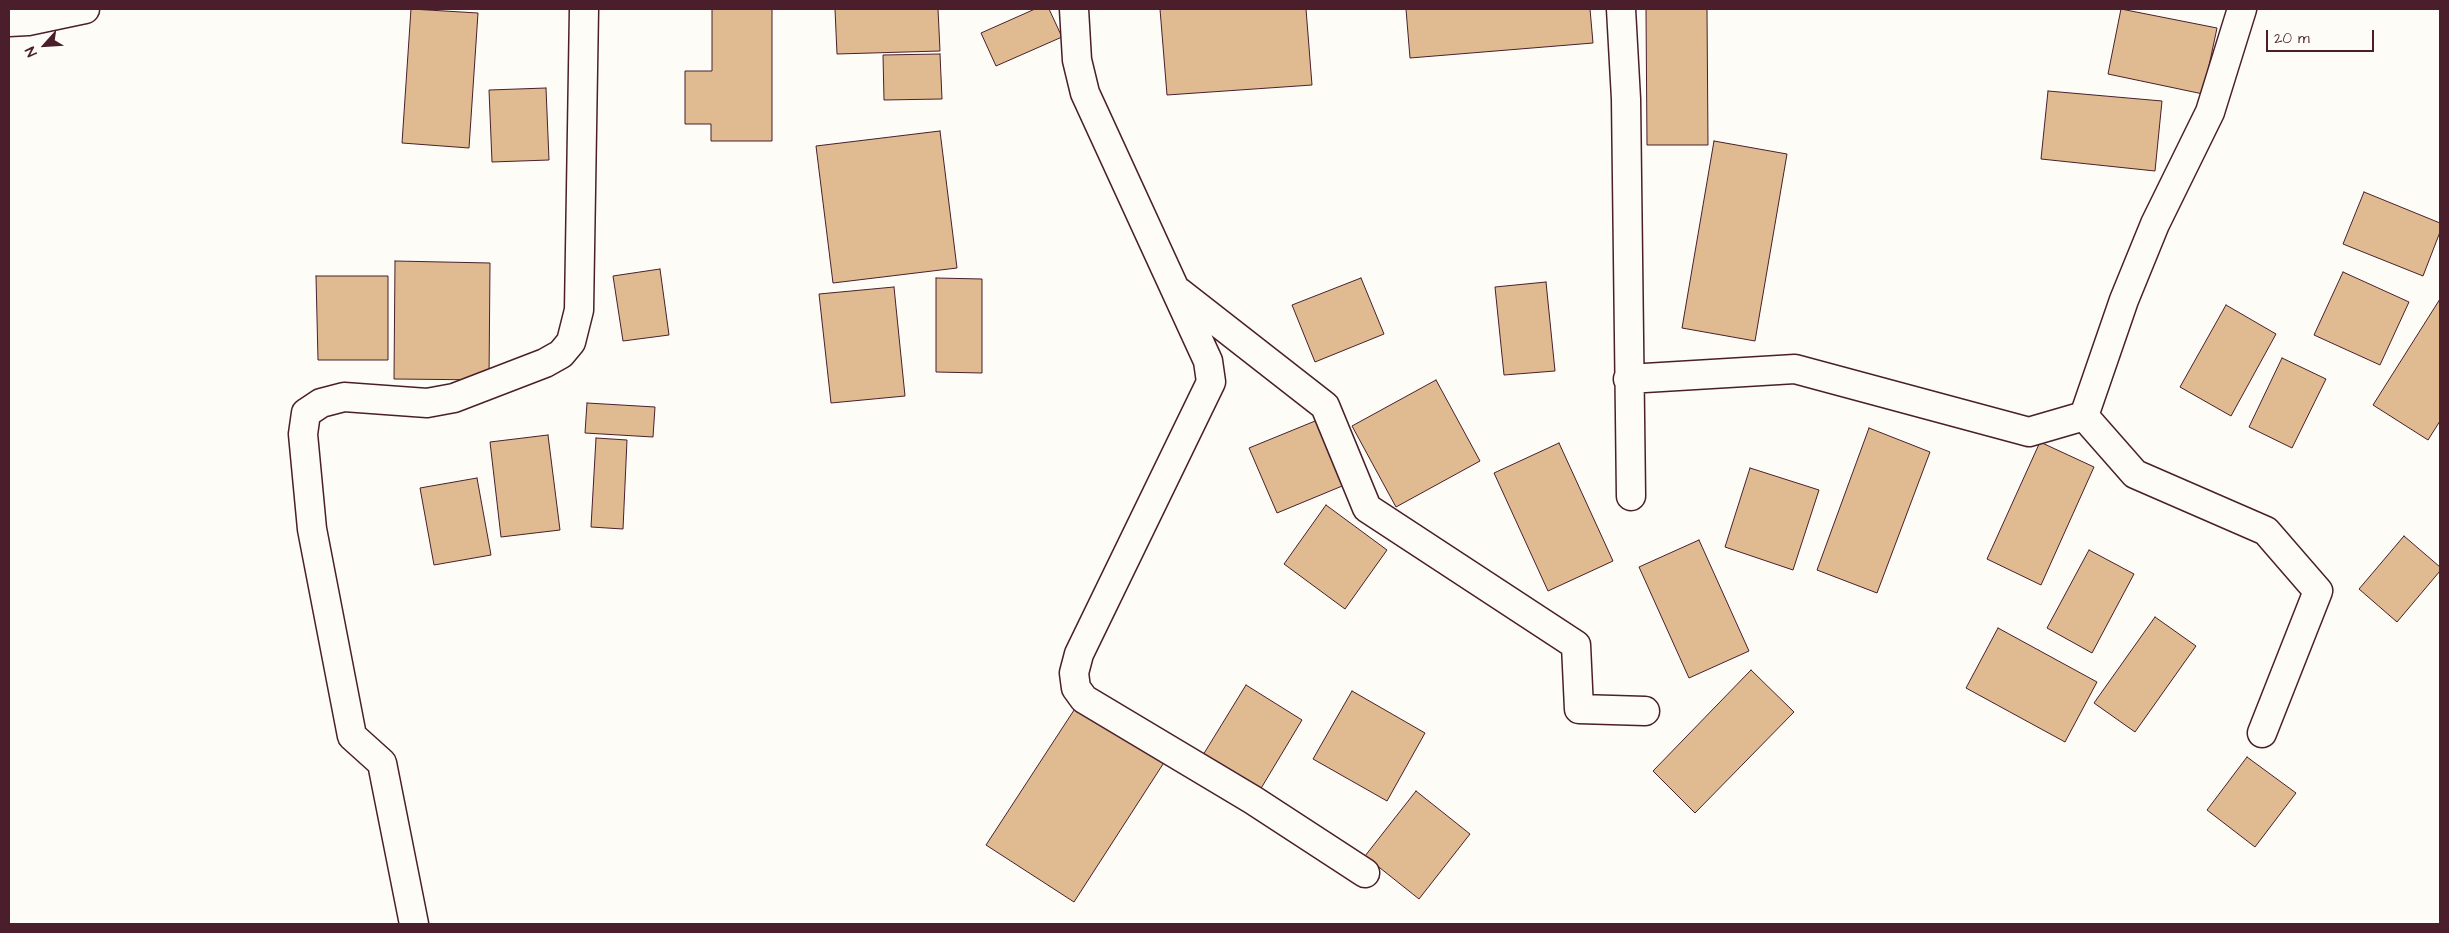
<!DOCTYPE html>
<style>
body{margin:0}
#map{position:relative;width:2449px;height:933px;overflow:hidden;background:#fdfcf7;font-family:"Architects Daughter",sans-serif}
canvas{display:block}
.frame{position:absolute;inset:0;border:10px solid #4a1f2b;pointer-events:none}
.north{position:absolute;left:20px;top:20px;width:50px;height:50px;-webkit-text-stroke:4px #fdfcf7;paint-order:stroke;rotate:244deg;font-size:14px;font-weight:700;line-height:20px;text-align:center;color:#4a1f2b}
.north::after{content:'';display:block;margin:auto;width:18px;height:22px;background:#4a1f2b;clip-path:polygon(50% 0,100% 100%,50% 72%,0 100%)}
.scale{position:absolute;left:2266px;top:30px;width:108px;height:22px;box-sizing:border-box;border:2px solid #4a1f2b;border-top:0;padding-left:6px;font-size:15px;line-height:18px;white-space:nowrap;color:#4a1f2b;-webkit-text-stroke:4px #fdfcf7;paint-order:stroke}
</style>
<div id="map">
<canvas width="2449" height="933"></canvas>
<div class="frame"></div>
<div class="north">N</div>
<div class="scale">20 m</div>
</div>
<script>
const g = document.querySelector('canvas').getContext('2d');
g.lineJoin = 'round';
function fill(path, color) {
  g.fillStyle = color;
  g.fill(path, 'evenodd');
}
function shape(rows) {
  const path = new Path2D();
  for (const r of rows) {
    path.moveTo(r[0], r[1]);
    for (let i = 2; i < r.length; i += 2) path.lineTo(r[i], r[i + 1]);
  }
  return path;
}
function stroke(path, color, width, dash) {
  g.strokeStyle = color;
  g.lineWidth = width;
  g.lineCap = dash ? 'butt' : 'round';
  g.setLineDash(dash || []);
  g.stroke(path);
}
const building = shape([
 [411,9,478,13,469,148,402,143,411,9],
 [712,9,772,9,772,141,711,141,711,124,685,124,685,71,712,71,712,9],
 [835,9,938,9,940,51,837,54,835,9],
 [1035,9,1049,9,1062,37,996,66,981,33,1035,9],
 [1160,9,1306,9,1312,85,1167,95,1160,9],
 [1406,9,1590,9,1593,43,1410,58,1406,9],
 [1646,9,1707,9,1708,145,1647,145,1646,9],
 [2121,9,2217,28,2203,94,2108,74,2121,9],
 [940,54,942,99,884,100,883,55,940,54],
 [546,88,549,160,492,162,489,90,546,88],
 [2048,91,2162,101,2155,171,2041,159,2048,91],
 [940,131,957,268,833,283,816,146,940,131],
 [1714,141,1787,154,1755,341,1682,328,1714,141],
 [2364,192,2440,223,2440,232,2423,276,2343,244,2364,192],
 [395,261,490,263,489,380,394,379,395,261],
 [660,269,669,335,623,341,613,276,660,269],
 [2343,272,2409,302,2380,365,2314,335,2343,272],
 [316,276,388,276,388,360,318,360,316,276],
 [936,278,982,279,982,373,936,372,936,278],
 [1361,278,1384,334,1315,362,1292,305,1361,278],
 [1546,282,1555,371,1504,375,1495,287,1546,282],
 [894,287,905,396,831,403,819,294,894,287],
 [2440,299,2440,421,2428,440,2373,405,2440,299],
 [2226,305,2276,334,2231,416,2180,387,2226,305],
 [2282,358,2326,379,2292,448,2249,427,2282,358],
 [1436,380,1480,461,1396,507,1352,426,1436,380],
 [587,403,655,407,653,437,585,433,587,403],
 [1320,419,1347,484,1277,513,1249,448,1320,419],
 [1869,428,1930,452,1877,593,1817,570,1869,428],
 [548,435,560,530,501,537,490,442,548,435],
 [596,438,627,440,623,529,591,527,596,438],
 [2040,442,2094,467,2041,585,1987,559,2040,442],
 [1559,443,1613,561,1548,591,1494,473,1559,443],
 [1750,468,1819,490,1793,570,1725,547,1750,468],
 [477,478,491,555,434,565,420,488,477,478],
 [1326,505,1387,550,1345,609,1284,564,1326,505],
 [2404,536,2440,567,2440,571,2397,622,2359,589,2404,536],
 [1699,540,1749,651,1689,678,1639,567,1699,540],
 [2089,550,2134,574,2092,653,2047,628,2089,550],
 [2155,617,2196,646,2135,732,2094,703,2155,617],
 [1998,628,2097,682,2065,742,1966,688,1998,628],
 [1751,670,1794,712,1695,813,1653,771,1751,670],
 [1246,685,1302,720,1260,790,1203,755,1246,685],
 [1352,691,1425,733,1387,801,1313,759,1352,691],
 [1078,704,1165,761,1074,902,986,845,1078,704],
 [2247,757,2296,793,2255,847,2207,810,2247,757],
 [1416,791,1470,834,1419,899,1365,856,1416,791]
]);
fill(building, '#e0ba91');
stroke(building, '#4a1f2b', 1);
const minor = shape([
 [1074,9,1077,60,1085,93,1208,361,1211,382,1079,654,1074,673,1076,688,1084,699,1253,800,1365,873],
 [1621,9,1626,99,1631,496],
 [9,22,28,21,85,9],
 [1179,292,1325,406,1367,508,1576,645,1579,709,1645,711],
 [1628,379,1795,369,2029,432,2084,416],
 [2084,416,2135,474,2266,531,2318,591,2262,733],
 [2084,416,2124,300,2155,224,2210,112,2242,9],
 [414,924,382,763,352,736,312,529,303,434,306,413,321,403,344,397,427,403,454,398,545,363,561,354,571,342,579,310,584,9]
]);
stroke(minor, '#4a1f2b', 31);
stroke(minor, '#fdfcf7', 28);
</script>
